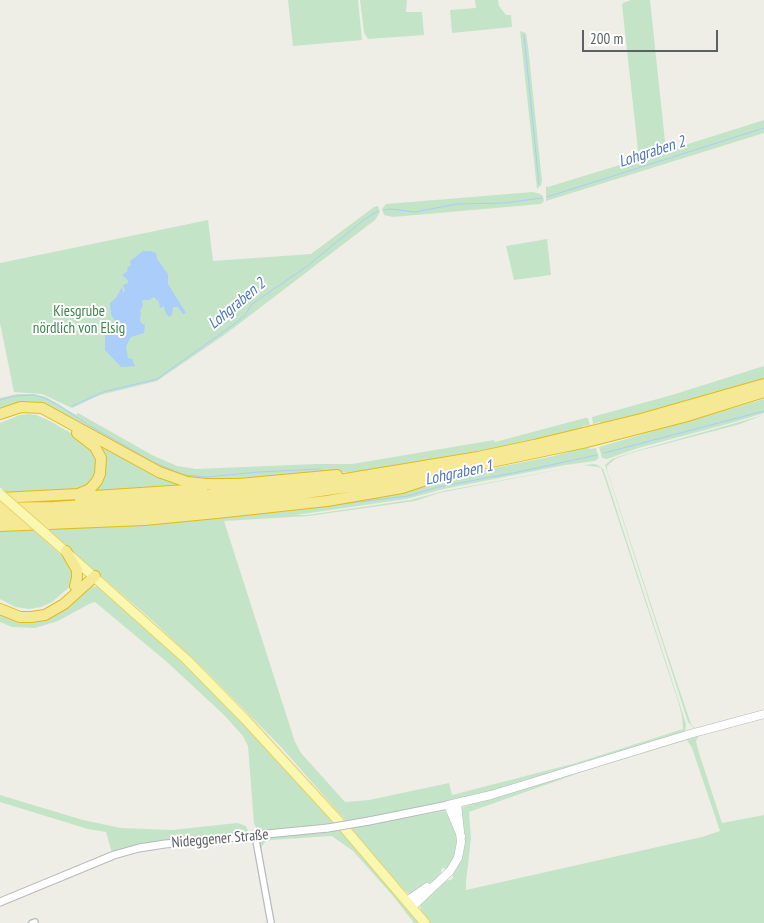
<!DOCTYPE html>
<meta charset="utf-8">
<style>
body{margin:0}
#map{position:relative;width:764px;height:923px;overflow:hidden;background:#eeeee6;font-family:"PT Sans Narrow",sans-serif}
canvas{display:block}
.scale{position:absolute;left:582px;top:30px;width:136px;height:22px;box-sizing:border-box;border:2px solid #5d6065;border-top:0;padding-left:6px;font-size:15px;line-height:18px;white-space:nowrap;color:#5d6065;-webkit-text-stroke:4px #fff;paint-order:stroke}
</style>
<div id="map">
<canvas width="764" height="923"></canvas>
<div class="scale">200 m</div>
</div>
<script>
const g = document.querySelector('canvas').getContext('2d');
g.lineJoin = 'round';
function fill(path, color) {
  g.fillStyle = color;
  g.fill(path, 'evenodd');
}
function shape(rows) {
  const path = new Path2D();
  for (const r of rows) {
    path.moveTo(r[0], r[1]);
    for (let i = 2; i < r.length; i += 2) path.lineTo(r[i], r[i + 1]);
  }
  return path;
}
function stroke(path, color, width, dash) {
  g.strokeStyle = color;
  g.lineWidth = width;
  g.lineCap = dash ? 'butt' : 'round';
  g.setLineDash(dash || []);
  g.stroke(path);
}
function drawText(font, color, halo, rows, align = 'center') {
  g.font = font + ' "PT Sans Narrow",sans-serif';
  g.lineWidth = 4;
  g.setLineDash([]);
  g.textBaseline = 'middle';
  g.strokeStyle = halo;
  g.fillStyle = color;
  for (const [text, x, y, turn = 0] of rows) {
    g.save();
    g.translate(x, y);
    g.rotate((+turn || 0) * Math.PI / 180);
    g.textAlign = isNaN(turn) ? turn : align;
    if (halo) g.strokeText(text, 0, 0);
    g.fillText(text, 0, 0);
    g.restore();
  }
}
fill(shape([
 [288,0,358,0,362,40,293,46],
 [360,0,407,0,406,12,422,12,424,35,368,39,364,32],
 [475,0,498,0,499,6,506,15,511,15,512,27,452,33,450,10,476,8],
 [631,0,650,0,666,151,764,120,764,133,546,201,546,186,548,187,639,159,622,5,623,3],
 [520,31,526,33,528,46,542,181,541,185,537,189],
 [533,192,540,194,543,196,544,201,541,204,393,217,384,215,382,209,386,204],
 [378,206,380,212,375,220,227,333,157,381,100,395,72,408,42,394,14,392,0,323,0,263,208,220,213,261,311,254,374,207],
 [547,239,551,275,514,280,506,246],
 [764,366,764,379,646,413,601,424,600,422,593,424,592,417,672,395],
 [17,394,34,394,46,397,76,415,78,413,152,455,177,466,196,469,316,464,352,464,494,440,495,442,585,418,588,418,590,425,583,426,583,429,512,445,356,472,314,473,231,481,177,477,49,407,0,410,0,398],
 [764,399,764,413,731,423,638,448,607,459,602,458,599,447],
 [34,409,195,486,87,494,99,483,94,443],
 [28,414,36,415,48,420,78,437,95,450,98,474,82,491,6,494,0,487,0,423,20,415],
 [764,415,737,425,631,453,615,459,607,466,607,470,665,647,691,724,695,728,764,710,764,712,696,730,688,722,605,465,612,459,629,453],
 [588,446,589,449,596,448,599,458,595,461,565,465,444,489,406,499,296,515,307,515,410,500,444,491,583,465,595,464,599,466,603,469,607,480,680,705,686,724,685,732,683,733,507,787,418,809,346,821,282,748,207,672,153,621,48,530,411,488,444,478,554,456],
 [583,465,598,467,601,468,605,479,678,701,682,716,683,729,576,763,452,795,449,783,369,800,345,802,301,753,295,742,224,521,309,516,415,501,439,493],
 [32,528,45,538,50,545,72,565,72,585,52,602,41,607,29,609,15,607,0,599,0,529],
 [92,586,98,587,180,660,248,728,335,823,262,832,257,829,254,824,248,746,243,736,224,715,167,662,95,602,91,603,58,621,35,628,12,627,0,622,0,611,29,620],
 [764,716,764,718,699,735,696,741,699,753,722,823,764,815,764,923,430,923,421,912,420,903,443,881,451,880,453,878,452,874,462,858,465,841,460,811,463,807,685,737,689,739,696,737,697,734],
 [687,740,692,748,720,831,702,837,466,890,466,882,471,838,469,812,582,772],
 [0,795,83,820,121,828,172,830,237,823,246,826,248,831,246,833,153,843,0,899,112,853,106,832,88,829,0,802],
 [444,811,449,813,455,826,458,841,455,857,447,869,443,868,441,870,441,873,438,878,411,895,402,889,350,828],
 [341,829,420,923,414,923,393,896,353,851,332,836,271,840,265,842,262,846,262,860,259,842,262,838]
]), '#c4e4c8');
fill(shape([
 [143,251,150,251,156,253,157,259,168,274,168,284,186,313,183,314,178,307,173,307,172,315,169,317,165,312,164,306,160,308,159,302,154,297,149,300,142,300,143,306,140,311,141,313,140,319,141,323,145,325,144,333,131,337,126,346,128,358,132,359,135,366,121,367,105,350,105,333,103,330,103,329,107,329,111,332,114,326,117,325,111,314,110,303,116,298,122,287,123,292,125,291,123,285,128,283,128,280,122,275,128,271,127,268,131,265,130,261]
]), '#abcdf9');
stroke(shape([
 [524,35,539,184],
 [547,197,764,128],
 [384,210,391,209,415,212,457,204,504,203,542,198],
 [0,400,15,396,33,395,44,398,57,404,87,424,153,462,184,475,207,477,258,472,320,469,323,471],
 [72,406,103,392,157,379,237,322,245,315,252,304,306,267,365,219,378,211],
 [604,453,764,411],
 [325,506,408,496,438,487,518,472,597,455]
]), '#abcdf9', 1);
const minor = shape([
 [255,835,271,923],
 [32,923,35,922]
]);
const tertiary = shape([
 [369,821,448,805],
 [0,902,114,855,139,848,165,844,328,828]
]);
const secondary = shape([
 [461,836,448,805,491,795,690,734,764,714],
 [407,901,427,887],
 [412,907,450,871,458,858,461,842,457,803]
]);
const primary = shape([
 [47,535,186,659,245,719,334,816,425,923]
]);
const motorway = shape([
 [0,414,21,407,42,408,159,472,187,482,207,484,239,484,337,475],
 [79,497,202,489],
 [0,498,78,494,90,489,97,481,100,474,101,458,95,447,77,433],
 [0,508,54,507,144,501,321,483,478,457,534,445,641,419,764,384],
 [0,516,54,515,144,510,278,497,362,485,458,469,587,442,684,417,764,392],
 [0,526,144,520,217,513,327,501,402,488,426,480],
 [66,551,77,570,77,578,75,586],
 [0,609,20,617,31,617,45,615,64,604,95,576]
]);
stroke(minor, '#b8babe', 8);
stroke(tertiary, '#b8babe', 9);
stroke(secondary, '#b7b9be', 9);
stroke(primary, '#e7d366', 11);
stroke(motorway, '#e3bc11', 12);
stroke(minor, '#fff', 5.5);
stroke(tertiary, '#fff', 7);
stroke(secondary, '#fff', 8);
stroke(primary, '#f9f7b0', 9);
stroke(motorway, '#f5e996', 10);
const tertiaryBridge = shape([
 [328,828,369,821]
]);
const primaryBridge = shape([
 [0,494,47,535]
]);
stroke(tertiaryBridge, '#b8babe', 9, []);
stroke(primaryBridge, '#e7d366', 11, []);
stroke(tertiaryBridge, '#fff', 7);
stroke(primaryBridge, '#f9f7b0', 9);
drawText('15px', '#3c8549', '#fff', [
 ["Kiesgrube",79,312],
 ["nördlich von Elsig",79,329]
]);
drawText('15px', '#5d6065', '#fff', [
 ["Nideggener Straße",220,839,-5]
]);
drawText('italic 16px', '#4f76bb', '#fff', [
 ["Lohgraben 2",652,152,-18],
 ["Lohgraben 2",237,304,-40],
 ["Lohgraben 1",459,473,-12]
]);
</script>
